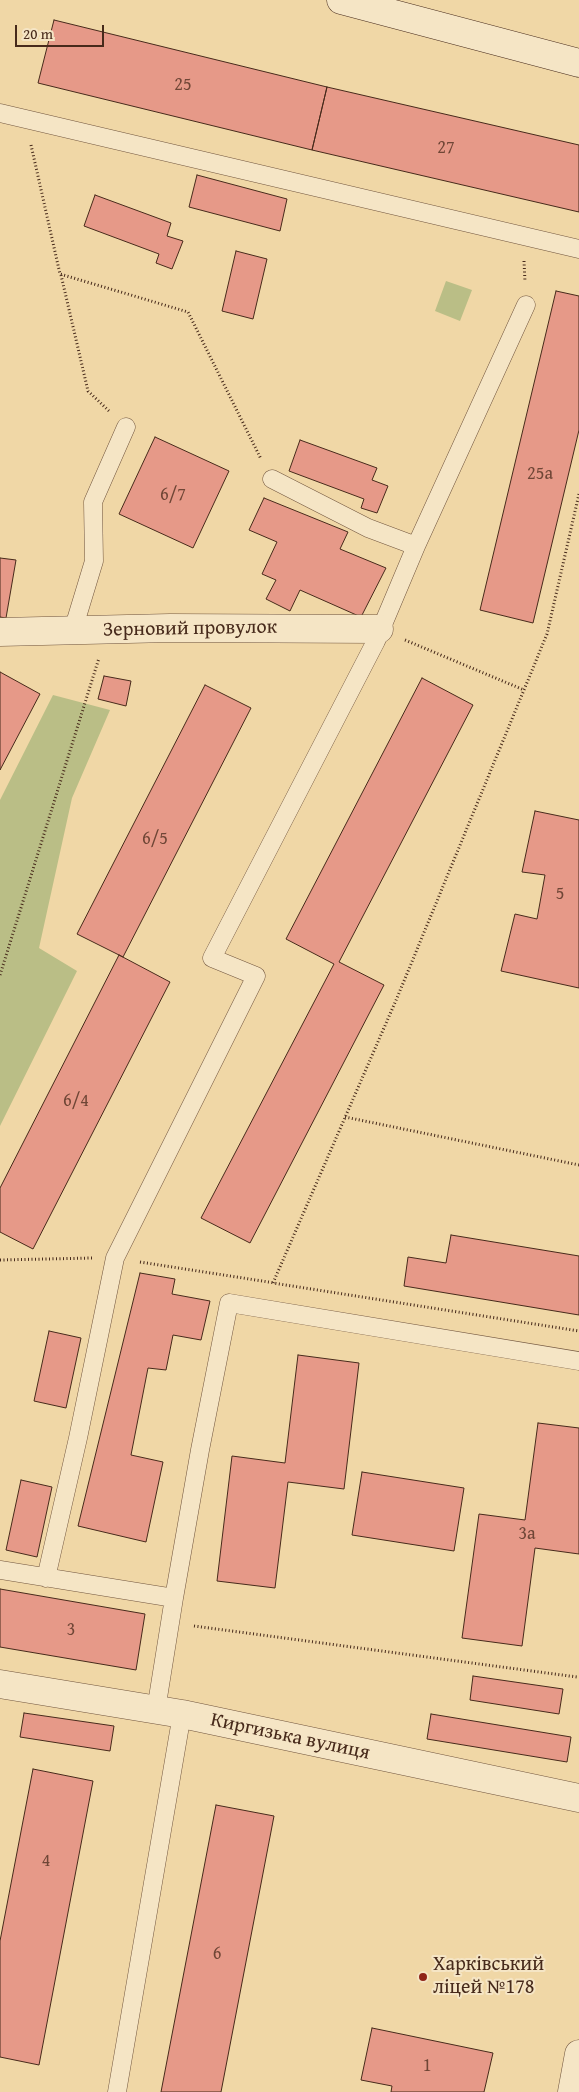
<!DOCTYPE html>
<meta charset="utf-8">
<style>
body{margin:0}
#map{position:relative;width:579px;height:2092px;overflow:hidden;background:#f0d7a6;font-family:"Gentium Book Plus",serif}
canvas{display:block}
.scale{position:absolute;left:15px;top:25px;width:89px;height:22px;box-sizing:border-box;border:2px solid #472a1b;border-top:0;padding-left:6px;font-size:15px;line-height:18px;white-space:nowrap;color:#472a1b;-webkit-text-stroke:4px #f5e5c5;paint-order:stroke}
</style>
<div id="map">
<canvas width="579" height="2092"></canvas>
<div class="scale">20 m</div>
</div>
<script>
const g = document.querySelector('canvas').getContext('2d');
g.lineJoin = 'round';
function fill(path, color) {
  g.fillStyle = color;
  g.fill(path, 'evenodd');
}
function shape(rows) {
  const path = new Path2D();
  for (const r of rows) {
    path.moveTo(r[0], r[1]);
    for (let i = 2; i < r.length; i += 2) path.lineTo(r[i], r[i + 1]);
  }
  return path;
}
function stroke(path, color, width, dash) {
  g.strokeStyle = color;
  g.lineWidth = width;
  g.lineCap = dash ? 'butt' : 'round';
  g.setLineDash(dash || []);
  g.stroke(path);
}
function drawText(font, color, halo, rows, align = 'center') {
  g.font = font + ' "Gentium Book Plus",serif';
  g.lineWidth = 4;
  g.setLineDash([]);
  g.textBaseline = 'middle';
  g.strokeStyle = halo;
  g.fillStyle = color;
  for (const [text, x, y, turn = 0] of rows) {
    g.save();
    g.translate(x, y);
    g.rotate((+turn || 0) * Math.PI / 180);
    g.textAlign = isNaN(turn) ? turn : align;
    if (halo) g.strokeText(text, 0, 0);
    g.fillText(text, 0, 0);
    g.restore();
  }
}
fill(shape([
 [446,281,472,290,460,321,435,311],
 [53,695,110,710,72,798,39,948,77,971,0,1126,0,800]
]), '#babe86');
const building = shape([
 [54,20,327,87,312,150,38,83,54,20],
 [327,87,579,145,579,212,312,150,327,87],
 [197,175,287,199,280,231,189,207,197,175],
 [95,195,171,223,167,236,183,241,172,269,156,263,159,254,84,226,95,195],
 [236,251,267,259,253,319,222,311,236,251],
 [556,291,579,296,579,430,533,623,480,610,556,291],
 [155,437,229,471,193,548,119,514,155,437],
 [300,440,377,468,372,480,388,486,377,513,361,508,364,499,289,471,300,440],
 [264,498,348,532,340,549,386,568,361,617,300,590,290,611,266,599,276,580,262,574,277,542,249,530,264,498],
 [0,558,16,560,6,618,0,617,0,558],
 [0,672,40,694,0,770,0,672],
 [104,676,131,681,126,706,98,699,104,676],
 [422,678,473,705,339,962,384,985,250,1243,201,1218,334,964,286,939,422,678],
 [205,685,251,708,123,957,77,934,205,685],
 [535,811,579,820,579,988,501,971,515,914,537,919,545,875,522,872,535,811],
 [119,955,170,982,33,1249,0,1232,0,1188,119,955],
 [451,1235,579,1256,579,1315,404,1286,408,1257,446,1263,451,1235],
 [140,1273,175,1279,172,1294,210,1301,201,1340,173,1335,166,1370,148,1368,131,1455,163,1462,146,1542,78,1526,140,1273],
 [49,1331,81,1338,66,1408,34,1401,49,1331],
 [298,1355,359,1363,344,1489,288,1482,275,1588,217,1581,232,1456,285,1463,298,1355],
 [538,1423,579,1428,579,1554,535,1548,522,1646,462,1638,479,1514,525,1520,538,1423],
 [362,1472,464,1488,454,1551,352,1535,362,1472],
 [21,1480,52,1487,37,1557,6,1550,21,1480],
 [0,1589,145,1614,136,1670,0,1647,0,1589],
 [473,1676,563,1689,559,1714,470,1700,473,1676],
 [24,1713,114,1726,110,1751,20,1737,24,1713],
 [431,1714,571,1737,567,1762,427,1739,431,1714],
 [33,1769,93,1781,39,2065,0,2057,0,1941,33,1769],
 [216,1805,274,1816,221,2092,161,2092,216,1805],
 [372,2028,493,2053,484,2092,391,2092,392,2086,361,2080,372,2028]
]);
fill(building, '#e69988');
stroke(building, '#472a1b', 1);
const lane = shape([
 [0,113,579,249],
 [272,479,368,528,416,546],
 [73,630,94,561,93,502,126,427],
 [0,1570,174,1598,156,1710],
 [46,1578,78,1438,115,1258,256,976,212,958,376,641,416,546,526,305],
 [174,1598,200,1450,229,1303,579,1361],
 [117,2092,182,1714]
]);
const street = shape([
 [0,632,170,628,379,629],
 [0,1684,182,1714,579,1798],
 [572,2092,579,2054]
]);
const secondary = shape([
 [341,0,579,63]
]);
stroke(lane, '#71553e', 19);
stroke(street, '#71553e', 29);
stroke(secondary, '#472a1b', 29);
stroke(shape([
 [31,145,60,274,188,312,261,459],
 [524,261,525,282],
 [61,275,88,391,109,411],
 [579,494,547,634,397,998,273,1283,579,1331],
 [405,640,524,690],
 [0,975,99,658],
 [345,1117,579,1165],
 [0,1260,92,1258],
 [140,1262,275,1283],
 [194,1626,577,1677]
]), '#472a1b', 3, [1, 2.5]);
stroke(lane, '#f5e5c5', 18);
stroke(street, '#f5e5c5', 28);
stroke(secondary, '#f5e5c5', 28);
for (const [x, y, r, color] of [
 [423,1977,5,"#8f2418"]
]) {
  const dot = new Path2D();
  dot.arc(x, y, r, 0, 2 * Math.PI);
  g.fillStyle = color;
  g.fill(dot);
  stroke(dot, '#f5e5c5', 2);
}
drawText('18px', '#6f4636', null, [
 ["25",183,85],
 ["27",446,148],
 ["25а",540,474],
 ["6/7",173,495],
 ["6/5",155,839],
 ["5",560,894],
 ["6/4",76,1101],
 ["3а",527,1534],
 ["3",71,1630],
 ["4",46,1861],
 ["6",217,1954],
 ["1",427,2066]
]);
drawText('20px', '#472a1b', '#f5e5c5', [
 ["Зерновий провулок",190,629,-1],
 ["Киргизька вулиця",290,1737,12]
]);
drawText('20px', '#472a1b', '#f5e5c5', [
 ["Харківський",433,1965],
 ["ліцей №178",433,1988]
], 'left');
</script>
